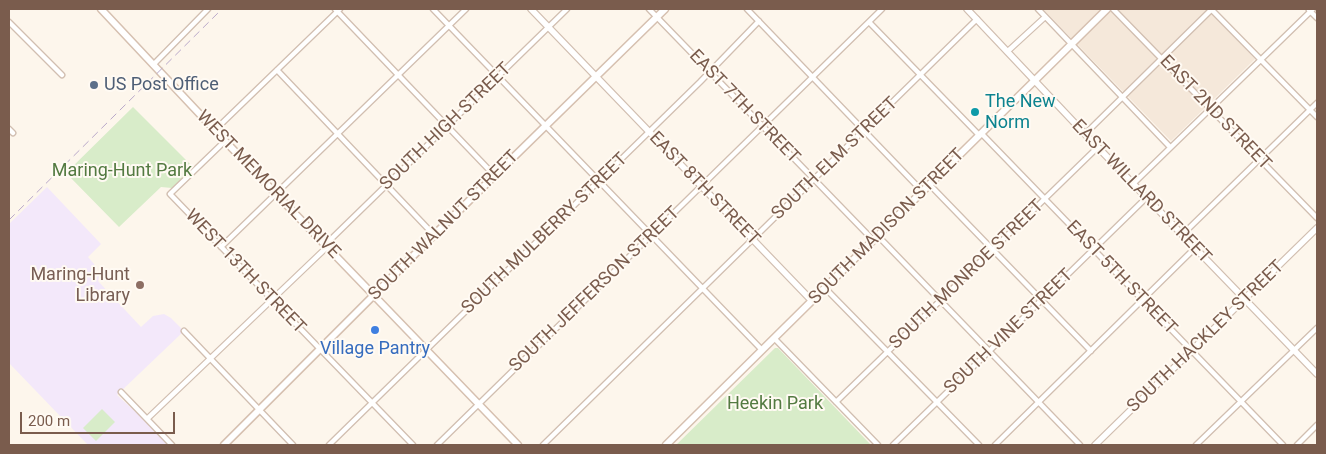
<!DOCTYPE html>
<style>
body{margin:0}
#map{position:relative;width:1326px;height:454px;overflow:hidden;background:#fdf6ec;font-family:Roboto,sans-serif}
canvas{display:block}
.frame{position:absolute;inset:0;border:10px solid #7a5c4d;pointer-events:none}
.scale{position:absolute;left:20px;top:412px;width:155px;height:22px;box-sizing:border-box;border:2px solid #7a5c4d;border-top:0;padding-left:6px;font-size:15px;line-height:18px;white-space:nowrap;color:#7a5c4d;-webkit-text-stroke:4px #fffaf3;paint-order:stroke}
</style>
<div id="map">
<canvas width="1326" height="454"></canvas>
<div class="frame"></div>
<div class="scale">200 m</div>
</div>
<script>
const g = document.querySelector('canvas').getContext('2d');
g.lineJoin = 'round';
function fill(path, color) {
  g.fillStyle = color;
  g.fill(path, 'evenodd');
}
function shape(rows) {
  const path = new Path2D();
  for (const r of rows) {
    path.moveTo(r[0], r[1]);
    for (let i = 2; i < r.length; i += 2) path.lineTo(r[i], r[i + 1]);
  }
  return path;
}
function stroke(path, color, width, dash) {
  g.strokeStyle = color;
  g.lineWidth = width;
  g.lineCap = dash ? 'butt' : 'round';
  g.setLineDash(dash || []);
  g.stroke(path);
}
function drawText(font, color, halo, rows, align = 'center') {
  g.font = font + ' Roboto,sans-serif';
  g.lineWidth = 4;
  g.setLineDash([]);
  g.textBaseline = 'middle';
  g.strokeStyle = halo;
  g.fillStyle = color;
  for (const [text, x, y, turn = 0] of rows) {
    g.save();
    g.translate(x, y);
    g.rotate((+turn || 0) * Math.PI / 180);
    g.textAlign = isNaN(turn) ? turn : align;
    if (halo) g.strokeText(text, 0, 0);
    g.fillText(text, 0, 0);
    g.restore();
  }
}
fill(shape([
 [1043,9,1207,9,1255,59,1171,141]
]), '#f5e8da');
fill(shape([
 [47,187,101,244,88,257,94,264,99,276,98,281,141,327,153,316,164,314,171,318,184,331,117,395,170,443,167,445,88,445,9,363,9,224]
]), '#f3e8fa');
fill(shape([
 [133,107,193,167,172,188,161,187,119,227,66,173],
 [775,348,778,348,871,445,676,445],
 [102,409,115,422,96,441,83,428]
]), '#d8ecc9');
const minor = shape([
 [335,9,495,176],
 [433,9,762,350],
 [649,9,873,240],
 [747,9,922,191],
 [1038,9,1170,147],
 [1113,9,1317,218],
 [1211,9,1317,117],
 [1309,10,1317,18],
 [9,22,62,75],
 [869,22,979,135],
 [1008,51,1045,17],
 [153,65,208,9],
 [277,70,434,235],
 [9,129,13,133],
 [215,130,340,9],
 [981,133,1283,445],
 [1085,134,1212,9],
 [225,141,170,194,413,445],
 [929,184,1091,351],
 [1133,184,1313,9],
 [1182,235,1317,103],
 [878,236,1080,445],
 [325,245,567,9],
 [221,247,466,9],
 [825,288,979,445],
 [184,331,293,445],
 [774,338,878,445],
 [121,392,172,445],
 [836,402,1098,147],
 [147,419,327,247],
 [329,445,700,82,759,21],
 [437,445,882,9],
 [543,445,977,19],
 [893,445,1146,198],
 [995,445,1195,248],
 [1196,445,1317,328],
 [1297,445,1317,425]
]);
const tertiary = shape([
 [531,9,812,301],
 [967,9,1085,134,1317,374],
 [1095,445,1317,228]
]);
const secondary = shape([
 [101,9,225,141,518,445],
 [224,445,434,235,665,9],
 [666,445,1107,9]
]);
stroke(minor, '#d1beb0', 7);
stroke(tertiary, '#d1beb0', 8);
stroke(secondary, '#d6c0b0', 9);
stroke(minor, '#fff', 4.5);
stroke(tertiary, '#fff', 5.5);
stroke(secondary, '#fff', 6);
stroke(shape([
 [9,220,222,9]
]), '#b9a8c9', 1, [8, 5]);
for (const [x, y, r, color] of [
 [94,85,5,"#5c6f8a"],
 [975,112,5,"#0f9aa8"],
 [140,285,5,"#8d6e63"],
 [375,330,5,"#3f7fe0"]
]) {
  const dot = new Path2D();
  dot.arc(x, y, r, 0, 2 * Math.PI);
  g.fillStyle = color;
  g.fill(dot);
  stroke(dot, '#fffaf3', 2);
}
drawText('18px', '#4e5e75', '#fffaf3', [
 ["US Post Office",104,85]
], 'left');
drawText('18px', '#0d838f', '#fffaf3', [
 ["The New",985,102],
 ["Norm",985,123]
], 'left');
drawText('18px', '#7a5c4d', '#fffaf3', [
 ["EAST 7TH STREET",744,107,46],
 ["EAST 2ND STREET",1215,113,46],
 ["SOUTH HIGH STREET",446,127,-44],
 ["SOUTH ELM STREET",835,159,-44],
 ["WEST MEMORIAL DRIVE",268,185,46],
 ["EAST 8TH STREET",704,189,46],
 ["EAST WILLARD STREET",1141,192,46],
 ["SOUTH WALNUT STREET",444,226,-45],
 ["SOUTH MADISON STREET",887,227,-45],
 ["SOUTH MULBERRY STREET",545,234,-44],
 ["WEST 13TH STREET",245,272,46],
 ["SOUTH MONROE STREET",967,275,-44],
 ["EAST 5TH STREET",1121,278,46],
 ["SOUTH JEFFERSON STREET",595,290,-44],
 ["SOUTH VINE STREET",1009,332,-44],
 ["SOUTH HACKLEY STREET",1206,337,-44]
]);
drawText('18px', '#537a41', '#fffaf3', [
 ["Maring-Hunt Park",122,171],
 ["Heekin Park",775,404]
]);
drawText('18px', '#785e54', '#fffaf3', [
 ["Maring-Hunt",130,275],
 ["Library",130,296]
], 'right');
drawText('18px', '#366cbe', '#fffaf3', [
 ["Village Pantry",375,349]
]);
</script>
